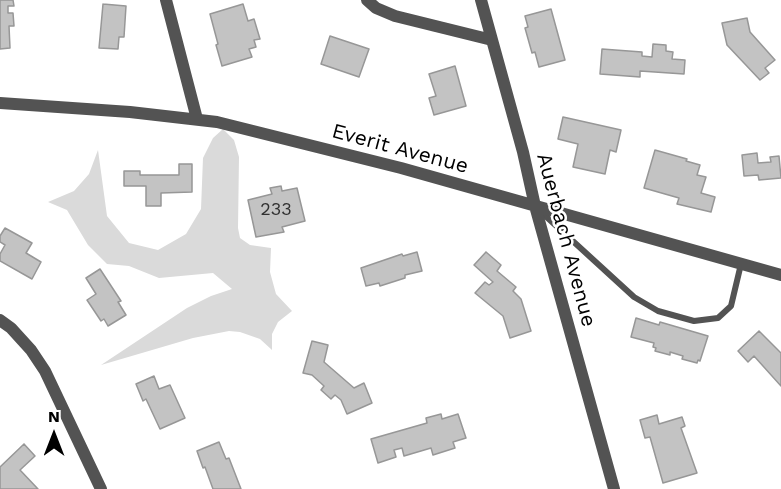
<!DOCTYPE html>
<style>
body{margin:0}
#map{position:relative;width:781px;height:489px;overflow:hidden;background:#fff;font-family:"Work Sans",sans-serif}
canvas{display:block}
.north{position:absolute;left:24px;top:405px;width:60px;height:60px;-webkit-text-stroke:4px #fff;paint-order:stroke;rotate:0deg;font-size:16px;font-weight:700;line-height:24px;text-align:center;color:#000}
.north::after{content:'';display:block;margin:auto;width:21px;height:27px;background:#000;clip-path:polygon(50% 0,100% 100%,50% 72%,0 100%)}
</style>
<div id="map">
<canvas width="781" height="489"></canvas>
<div class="north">N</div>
</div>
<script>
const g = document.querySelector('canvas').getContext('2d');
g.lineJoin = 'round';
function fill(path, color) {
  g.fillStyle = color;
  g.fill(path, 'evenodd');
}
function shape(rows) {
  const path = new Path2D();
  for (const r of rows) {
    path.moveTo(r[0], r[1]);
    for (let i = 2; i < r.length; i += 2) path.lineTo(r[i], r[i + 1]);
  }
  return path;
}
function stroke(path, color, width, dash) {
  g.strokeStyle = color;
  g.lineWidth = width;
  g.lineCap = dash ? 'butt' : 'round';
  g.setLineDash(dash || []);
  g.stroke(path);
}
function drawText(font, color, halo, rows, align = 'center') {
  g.font = font + ' "Work Sans",sans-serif';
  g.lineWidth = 5;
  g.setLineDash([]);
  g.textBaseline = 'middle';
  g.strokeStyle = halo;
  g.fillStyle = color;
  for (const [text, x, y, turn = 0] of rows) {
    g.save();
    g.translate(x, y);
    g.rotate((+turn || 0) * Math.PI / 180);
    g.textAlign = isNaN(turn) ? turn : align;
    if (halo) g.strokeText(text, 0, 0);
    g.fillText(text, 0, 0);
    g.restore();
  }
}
fill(shape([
 [223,129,234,140,239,157,238,228,240,238,250,245,271,248,270,272,276,294,292,311,278,322,272,334,272,350,260,339,240,332,229,331,193,338,101,365,187,308,211,296,232,289,213,273,159,278,129,266,107,264,88,245,67,210,48,202,74,191,89,174,98,150,107,216,129,243,158,250,186,234,201,209,203,158,213,138]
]), '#dadada');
const building = shape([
 [0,0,13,0,14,6,8,6,8,13,13,13,14,26,9,26,10,48,0,49,0,0],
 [103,4,126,6,124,37,119,37,118,49,99,48,103,4],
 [243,4,248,21,254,19,260,39,254,40,256,47,249,49,252,57,222,66,216,45,218,44,210,14,243,4],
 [551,9,565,60,539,67,535,52,532,53,525,28,528,27,525,16,551,9],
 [747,18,750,32,775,60,765,68,769,73,760,80,727,45,722,23,747,18],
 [330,36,369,49,359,77,321,64,330,36],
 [653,44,666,45,666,51,673,52,672,59,685,60,684,74,640,71,640,77,600,74,602,49,642,52,642,56,652,57,653,44],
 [455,66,466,106,434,115,429,98,436,96,429,74,455,66],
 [563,117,621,130,616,152,610,150,605,174,573,167,578,144,558,139,563,117],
 [655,150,687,159,686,161,700,165,697,175,706,177,701,193,715,197,711,212,677,204,679,198,644,188,655,150],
 [757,153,758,163,771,162,770,157,779,156,781,178,759,180,758,175,744,176,742,155,757,153],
 [179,164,192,164,192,192,161,193,161,206,146,206,146,186,124,186,124,171,140,171,140,175,179,175,179,164],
 [281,186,282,191,297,188,305,221,282,227,284,232,256,237,248,200,272,194,270,188,281,186],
 [5,228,32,243,26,253,41,262,32,279,0,261,0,254,5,245,0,242,0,236,5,228],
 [417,252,422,271,405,275,405,278,380,286,379,283,366,286,361,268,402,254,403,256,417,252],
 [486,252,501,265,497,271,516,287,513,291,521,299,531,331,510,338,503,316,475,293,485,282,489,285,493,282,474,265,486,252],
 [100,269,121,301,118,302,126,315,108,326,104,319,101,321,87,300,96,294,86,278,100,269],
 [636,318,659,325,660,322,708,336,700,361,698,360,697,363,682,359,683,356,670,352,670,355,655,351,656,348,653,347,654,343,631,337,636,318],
 [759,331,781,353,781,386,754,356,748,362,738,351,759,331],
 [312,341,328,345,324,362,354,388,364,383,372,403,347,414,341,400,335,395,331,399,321,390,324,386,312,375,303,373,312,341],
 [154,376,159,389,170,385,185,418,160,429,146,399,143,401,136,384,154,376],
 [441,414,442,419,458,414,466,438,453,442,455,448,433,455,431,448,404,456,402,448,394,450,396,457,378,463,371,439,427,423,426,418,441,414],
 [657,415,659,424,682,417,685,426,681,428,697,473,663,483,650,437,645,438,640,420,657,415],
 [219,442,226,459,229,458,241,489,213,489,205,467,203,468,197,451,219,442],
 [24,444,35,456,20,470,38,489,0,489,0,467,24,444]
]);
fill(building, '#c3c3c3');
stroke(building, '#979797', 1.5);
stroke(shape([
 [540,211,634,297,658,311,694,321,718,318,731,306,741,264]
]), '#535353', 6);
stroke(shape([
 [166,0,197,119],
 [367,0,376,8,395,16,492,40],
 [481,0,523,152,535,206,614,489],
 [0,103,130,112,217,122,401,168,781,275],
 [0,320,11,328,31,350,45,371,101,489]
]), '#535353', 12);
drawText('18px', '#313131', null, [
 ["233",276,210]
]);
drawText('21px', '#000', '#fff', [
 ["Everit Avenue",400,149,15],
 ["Auerbach Avenue",566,240,75]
]);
</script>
